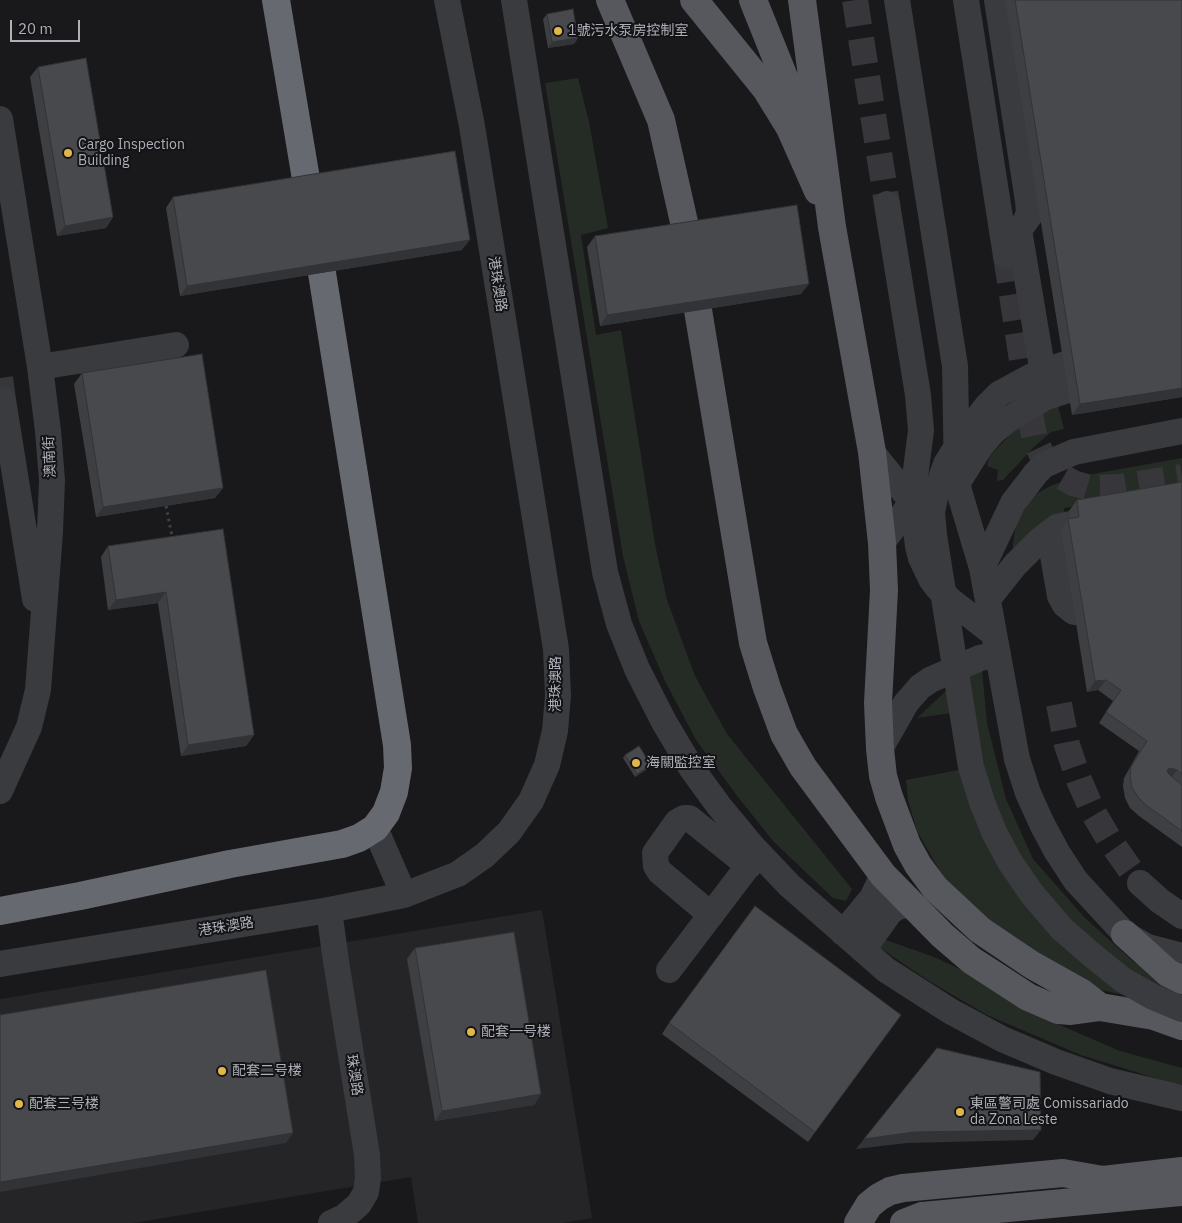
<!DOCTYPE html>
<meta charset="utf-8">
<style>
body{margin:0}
#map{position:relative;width:1182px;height:1223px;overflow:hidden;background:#19191b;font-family:"IBM Plex Sans",sans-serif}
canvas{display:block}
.scale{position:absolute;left:10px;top:20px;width:70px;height:22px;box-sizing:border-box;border:2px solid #adb0b9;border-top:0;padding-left:6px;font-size:15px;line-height:18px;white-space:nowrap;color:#adb0b9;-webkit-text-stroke:4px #141416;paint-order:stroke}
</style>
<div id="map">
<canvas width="1182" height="1223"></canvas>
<div class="scale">20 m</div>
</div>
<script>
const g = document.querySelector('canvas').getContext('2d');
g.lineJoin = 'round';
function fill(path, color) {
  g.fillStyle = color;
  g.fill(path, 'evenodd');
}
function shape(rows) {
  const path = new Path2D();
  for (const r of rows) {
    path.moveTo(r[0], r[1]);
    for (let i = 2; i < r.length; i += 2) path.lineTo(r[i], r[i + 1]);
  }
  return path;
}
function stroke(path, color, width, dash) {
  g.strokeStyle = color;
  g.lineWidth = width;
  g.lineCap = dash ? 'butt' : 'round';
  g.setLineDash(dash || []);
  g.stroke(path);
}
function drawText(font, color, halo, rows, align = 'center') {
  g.font = font + ' "IBM Plex Sans","Noto Sans SC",sans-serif';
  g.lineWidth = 4;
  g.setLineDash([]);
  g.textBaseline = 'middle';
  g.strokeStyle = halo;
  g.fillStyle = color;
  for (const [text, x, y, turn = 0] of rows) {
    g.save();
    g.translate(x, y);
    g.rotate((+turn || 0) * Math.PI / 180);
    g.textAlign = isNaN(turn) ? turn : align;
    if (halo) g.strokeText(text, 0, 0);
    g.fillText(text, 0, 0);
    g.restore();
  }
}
fill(shape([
 [542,910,592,1218,562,1223,418,1223,411,1177,133,1223,0,1223,0,999]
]), '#252528');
fill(shape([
 [578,78,589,122,608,228,581,235,596,335,621,330,655,544,667,600,695,676,727,734,852,889,846,901,833,898,773,841,738,797,696,740,665,681,639,621,623,556,545,83],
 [1058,406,1064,429,1051,432,1035,446,1003,480,997,481,998,470,987,466,989,457,1023,421],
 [1182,458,1182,488,1064,508,1064,514,1013,550,1013,544,1016,523,1033,496,1050,486,1076,477],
 [977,670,982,670,987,723,1006,799,1033,859,1085,918,1134,962,1182,989,1182,1001,1162,1003,1101,990,1057,968,999,932,952,892,917,831,908,800,906,780,959,770,951,713,917,718,946,691],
 [886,940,934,957,970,974,1039,1016,1120,1051,1182,1068,1182,1084,1171,1083,1081,1055,987,1015,929,981,879,947]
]), '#252c26');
stroke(shape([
 [855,0,887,204],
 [1006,256,1032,425,1035,440,1043,457,1059,475,1073,483,1090,488,1119,487,1182,477],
 [0,378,3,400],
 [1059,704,1067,745,1079,780,1093,812,1110,841,1140,883]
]), '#37373b', 26, [26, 13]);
stroke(shape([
 [166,506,173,541]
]), '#404246', 3, [2.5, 4]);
stroke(shape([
 [514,0,605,572,619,624,637,669,664,722,692,769,719,806,753,847,789,885,886,970,950,1011,1002,1039,1056,1062,1110,1081,1182,1098],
 [897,0,955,366,957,476,959,491,982,568,1017,759,1028,793,1042,824,1057,852,1076,881,1125,934,1144,945],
 [966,0,1006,256],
 [997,0,1028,201,1029,213,1025,222],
 [0,119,40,367,48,431,52,480,50,532,38,690,29,727,0,791],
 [1019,230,1042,367,1046,378,1051,384,1064,391],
 [1006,256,1010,245,1014,237,1043,197,1047,185,1047,172],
 [40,367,176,345],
 [3,400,35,599],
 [872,452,912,502,918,546,921,558,931,579,937,587,950,600,994,634],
 [958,482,980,447,993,432,1009,419,1044,398,1068,390],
 [1057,527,1052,536,1051,544,1060,596,1065,605,1074,612],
 [882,543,912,502,921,430,918,395,887,204],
 [982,568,1013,503,1036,473,1044,465,1074,452,1182,431],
 [988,599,1015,565,1040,540,1057,527,1071,524],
 [880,749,906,703,920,687,930,680,964,665,980,658,998,654],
 [375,828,404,895],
 [1140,883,1160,901,1182,916],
 [329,910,336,961,367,1155,368,1178,366,1192,359,1204,344,1217,331,1223],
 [711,915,660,872,656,866,655,853,677,822,684,818,689,818,749,866],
 [843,933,872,898,883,875],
 [1148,947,1182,956],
 [863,950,890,912,899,906,910,905,915,908],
 [0,964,329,910,404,895,458,874,485,855,509,832,531,801,547,765,555,731,558,695,556,649,472,126,447,0],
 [669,970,758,853]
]), '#3a3b3f', 26);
stroke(shape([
 [610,0,661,120,686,231],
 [694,0,766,89,790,128,818,191],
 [753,0,804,127],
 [802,0,832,227,872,452,882,543,884,590,878,703,880,749,883,776,889,797,907,845,918,865,935,888,980,930,1032,965,1082,993,1100,1007],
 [698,310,753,643,767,688,784,734,803,767,883,875,942,935,971,960,1028,997,1058,1010,1071,1011,1100,1007,1154,1016,1182,1026],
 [1125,934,1168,973,1182,980],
 [858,1223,869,1205,879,1197,890,1191,903,1188,1063,1173,1103,1180,1182,1171],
 [904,1223,922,1216,1182,1192]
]), '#57585e', 28);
stroke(shape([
 [276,0,307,185],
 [0,911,80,896,230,864,342,844,359,838,375,828,386,813,394,792,398,768,397,745,322,273]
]), '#676970', 28);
stroke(shape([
 [1099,357,1068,363,1034,375,999,394,986,407,961,440,946,464,936,493,932,512,934,535,971,767,982,802,994,832,1010,862,1032,894,1062,929,1092,955,1123,980,1153,997,1182,1009]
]), '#3a3b3f', 26);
fill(shape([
 [1005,0,1182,0,1182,397,1072,415],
 [547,14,578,38,574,44,548,48,543,19],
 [38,67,113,217,106,228,57,236,30,77],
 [173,197,462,250,180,296,166,208],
 [595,236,801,294,600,326,587,247],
 [82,373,223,488,215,498,96,517,74,384],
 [1182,482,1182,847,1139,816,1130,808,1125,798,1123,786,1124,778,1139,751,1099,723,1113,701,1098,690,1087,692,1061,529,1068,519,1070,518,1069,511,1077,500],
 [223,529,254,735,246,746,181,756,158,603,108,610,101,557,108,546],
 [625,755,651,765,649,768,635,777,623,758],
 [415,948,541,1094,534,1105,435,1121,407,959],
 [901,1015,808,1142,662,1034,669,1023]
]), '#3e3f42');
fill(shape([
 [578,38,574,44,548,48,552,42],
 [113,217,106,228,57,236,65,226],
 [470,240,462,250,180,296,187,286],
 [809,284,801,294,600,326,607,315],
 [1182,388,1182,397,1072,415,1080,404],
 [223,488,215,498,96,517,103,507],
 [166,592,158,603,108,610,116,600],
 [1106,680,1098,690,1087,692,1095,681],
 [254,735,246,746,181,756,188,745],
 [651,765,649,768,635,777,637,774],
 [1171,768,1177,770,1169,781,1160,780,1168,769],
 [541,1094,534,1105,435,1121,442,1111],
 [1041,1130,1033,1140,907,1143,856,1149,864,1139,914,1132],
 [293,1133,286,1143,0,1192,0,1182]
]), '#323336');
const building = shape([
 [1015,0,1182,0,1182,388,1080,404,1015,0],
 [573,9,578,38,552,42,547,14,573,9],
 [86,58,113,217,65,226,38,67,86,58],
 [455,151,470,240,187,286,173,197,455,151],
 [797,205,809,284,607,315,595,236,797,205],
 [202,354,223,488,103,507,82,373,202,354],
 [1182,482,1182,774,1177,770,1171,768,1168,769,1167,772,1172,777,1182,785,1182,831,1146,805,1138,797,1132,787,1130,776,1131,767,1147,741,1106,712,1121,690,1106,680,1095,681,1068,519,1079,517,1077,500,1182,482],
 [223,529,254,735,188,745,166,592,116,600,108,546,223,529],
 [639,746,651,765,637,774,625,755,639,746],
 [755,906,901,1015,815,1132,669,1023,755,906],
 [514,932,541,1094,442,1111,415,948,514,932],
 [266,970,293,1133,0,1182,0,1015,266,970],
 [937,1048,1040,1072,1041,1130,914,1132,864,1139,937,1048]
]);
fill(building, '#48494d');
stroke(building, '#323336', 1);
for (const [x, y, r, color] of [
 [558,31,5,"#e1b74a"],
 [68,153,5,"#e1b74a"],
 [636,763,5,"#e1b74a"],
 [471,1032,5,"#e1b74a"],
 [222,1071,5,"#e1b74a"],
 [19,1104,5,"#e1b74a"],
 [960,1112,5,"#e1b74a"]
]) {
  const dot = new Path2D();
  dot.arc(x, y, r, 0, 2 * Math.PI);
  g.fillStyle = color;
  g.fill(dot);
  stroke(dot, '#141416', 2);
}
drawText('14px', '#adb0b9', '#141416', [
 ["1號污水泵房控制室",568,31],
 ["Cargo Inspection",78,145],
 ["Building",78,161],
 ["海關監控室",646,763],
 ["配套一号楼",481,1032],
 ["配套二号楼",232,1071],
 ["配套三号楼",29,1104],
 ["東區警司處 Comissariado",970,1104],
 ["da Zona Leste",970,1120]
], 'left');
drawText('14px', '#adb0b9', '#141416', [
 ["港珠澳路",497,284,81],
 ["澳南街",50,457,-93],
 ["港珠澳路",556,684,-90],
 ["港珠澳路",226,927,-9],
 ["珠澳路",354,1075,81]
]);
</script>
